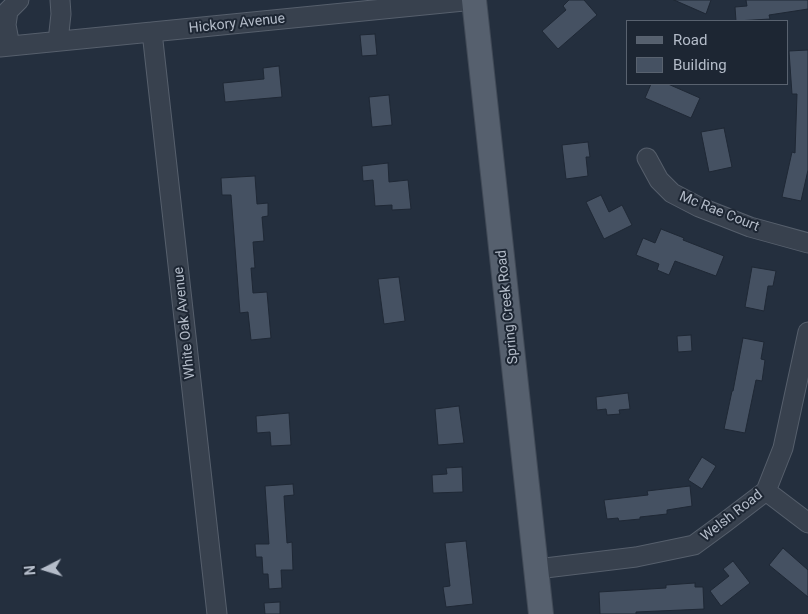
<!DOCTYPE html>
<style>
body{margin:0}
#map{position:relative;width:808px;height:614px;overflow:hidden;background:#242f3e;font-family:Roboto,sans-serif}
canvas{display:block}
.legend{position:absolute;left:626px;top:20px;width:162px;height:65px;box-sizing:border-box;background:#1d2633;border:1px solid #59626f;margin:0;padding:6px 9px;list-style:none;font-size:15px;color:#b4bcc9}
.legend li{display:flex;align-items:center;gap:10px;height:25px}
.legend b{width:25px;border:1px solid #59626f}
.north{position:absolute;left:20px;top:544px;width:50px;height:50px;-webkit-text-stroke:4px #1d2633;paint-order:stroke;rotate:265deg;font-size:14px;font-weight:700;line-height:20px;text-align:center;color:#b4bcc9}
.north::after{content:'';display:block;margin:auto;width:18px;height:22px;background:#b4bcc9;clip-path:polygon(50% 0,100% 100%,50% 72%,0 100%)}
</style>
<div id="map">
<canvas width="808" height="614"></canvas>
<ul class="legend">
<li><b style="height:6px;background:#56606e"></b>Road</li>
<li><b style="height:14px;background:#455162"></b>Building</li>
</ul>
<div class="north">N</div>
</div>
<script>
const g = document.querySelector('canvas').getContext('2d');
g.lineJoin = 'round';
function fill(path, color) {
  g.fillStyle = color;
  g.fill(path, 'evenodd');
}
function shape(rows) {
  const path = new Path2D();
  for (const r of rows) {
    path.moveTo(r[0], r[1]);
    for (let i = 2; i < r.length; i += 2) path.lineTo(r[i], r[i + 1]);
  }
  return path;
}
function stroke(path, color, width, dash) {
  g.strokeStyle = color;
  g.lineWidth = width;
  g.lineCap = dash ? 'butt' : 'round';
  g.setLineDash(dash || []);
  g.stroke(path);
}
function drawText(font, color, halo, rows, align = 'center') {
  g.font = font + ' Roboto,sans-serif';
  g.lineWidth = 4;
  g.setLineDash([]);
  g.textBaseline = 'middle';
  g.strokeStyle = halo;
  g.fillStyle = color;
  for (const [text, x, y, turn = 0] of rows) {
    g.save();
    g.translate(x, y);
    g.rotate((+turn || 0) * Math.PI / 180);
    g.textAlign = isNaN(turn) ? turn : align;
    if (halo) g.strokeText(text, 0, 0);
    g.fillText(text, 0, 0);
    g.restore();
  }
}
const building = shape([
 [569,0,584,0,597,15,558,49,542,31,566,10,563,6,569,0],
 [674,0,711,0,706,14,674,0],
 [746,0,808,0,808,9,769,15,770,19,736,21,735,7,747,6,746,0],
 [375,34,377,55,362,56,360,35,375,34],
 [808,50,808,170,801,201,782,197,792,152,795,153,797,94,792,94,789,51,808,50],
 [279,66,282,97,225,102,223,83,264,79,263,68,279,66],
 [651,84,668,84,700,98,691,118,645,98,651,84],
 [389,95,392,125,372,127,369,97,389,95],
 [724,128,732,167,709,172,701,132,724,128],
 [588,142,590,157,586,157,588,176,566,179,562,145,588,142],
 [388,163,389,182,408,180,411,209,392,210,392,205,375,206,373,180,363,181,362,166,388,163],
 [255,176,257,204,268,203,268,216,262,217,264,241,253,242,255,268,251,268,253,293,267,292,271,338,251,340,248,312,240,313,231,195,222,195,221,178,255,176],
 [601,195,609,212,622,205,632,225,604,239,586,202,601,195],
 [661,229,684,238,683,240,724,256,716,276,675,261,669,275,657,270,659,264,636,255,643,238,655,243,661,229],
 [752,267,776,271,773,286,768,286,764,311,745,307,752,267],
 [399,277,405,321,384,324,378,279,399,277],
 [691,335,692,351,678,352,677,336,691,335],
 [743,338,764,342,761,359,765,360,762,381,756,380,745,433,724,429,732,391,733,391,743,338],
 [628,393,630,409,619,410,620,414,607,415,606,409,597,410,596,397,628,393],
 [459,406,464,443,438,445,435,409,459,406],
 [289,413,291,445,271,446,270,432,257,433,256,416,289,413],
 [702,457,716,466,702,489,688,480,702,457],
 [462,467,463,492,433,493,432,475,447,474,446,468,462,467],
 [293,484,294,495,284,496,287,543,292,542,293,570,281,570,282,588,269,589,268,574,263,574,262,557,256,557,255,544,269,544,265,486,293,484],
 [690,486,692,506,667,510,667,514,640,517,640,519,619,521,618,518,607,519,604,500,648,495,647,491,690,486],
 [466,541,473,604,446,607,443,587,450,586,445,543,466,541],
 [783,548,808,570,808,597,769,565,783,548],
 [733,561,750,583,721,606,710,591,729,576,723,569,733,561],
 [695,583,695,587,703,587,704,609,636,612,636,614,600,614,599,592,666,588,666,585,695,583],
 [280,602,280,614,265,614,264,603,280,602]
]);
fill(building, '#455162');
stroke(building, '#1f2835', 1);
const minor = shape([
 [152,32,217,614],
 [58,41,61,14,60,0],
 [10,46,6,25,8,11,19,0],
 [0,47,474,0],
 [647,158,659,180,672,193,699,207,750,227,808,243],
 [766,491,808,523],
 [537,569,636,557,694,545,724,523,766,491,783,448,808,332]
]);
const major = shape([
 [474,0,541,614]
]);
stroke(minor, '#565f6c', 21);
stroke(major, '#414a57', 26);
stroke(minor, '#38414e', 19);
stroke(major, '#56606e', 24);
drawText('14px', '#b4bcc9', '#1d2633', [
 ["Hickory Avenue",237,24,-6],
 ["Mc Rae Court",719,212,22],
 ["Spring Creek Road",508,307,-96],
 ["White Oak Avenue",185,323,-96],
 ["Welsh Road",732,516,-38]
]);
</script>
